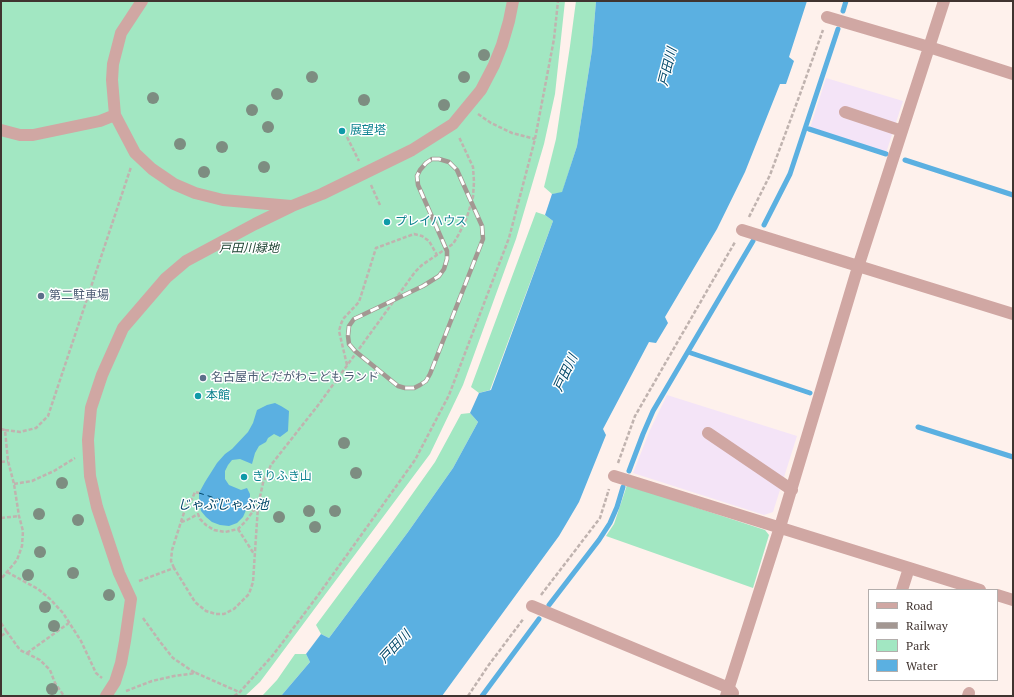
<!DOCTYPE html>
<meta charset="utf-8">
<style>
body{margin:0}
#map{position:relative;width:1014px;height:697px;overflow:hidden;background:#fef1ec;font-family:"PT Serif",serif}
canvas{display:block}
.frame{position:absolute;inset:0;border:2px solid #403430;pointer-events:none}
.legend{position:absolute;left:868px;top:589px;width:130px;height:92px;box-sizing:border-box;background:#fff;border:1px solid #b3aeac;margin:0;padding:5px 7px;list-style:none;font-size:12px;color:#403430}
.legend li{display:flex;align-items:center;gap:8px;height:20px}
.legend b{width:20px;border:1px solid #b3aeac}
</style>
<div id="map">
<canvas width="1014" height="697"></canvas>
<div class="frame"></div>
<ul class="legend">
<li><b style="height:5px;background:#d0a7a3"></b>Road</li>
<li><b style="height:5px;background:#a39792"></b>Railway</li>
<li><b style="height:11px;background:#a2e7c2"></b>Park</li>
<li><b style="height:11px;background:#5bb0e1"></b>Water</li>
</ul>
</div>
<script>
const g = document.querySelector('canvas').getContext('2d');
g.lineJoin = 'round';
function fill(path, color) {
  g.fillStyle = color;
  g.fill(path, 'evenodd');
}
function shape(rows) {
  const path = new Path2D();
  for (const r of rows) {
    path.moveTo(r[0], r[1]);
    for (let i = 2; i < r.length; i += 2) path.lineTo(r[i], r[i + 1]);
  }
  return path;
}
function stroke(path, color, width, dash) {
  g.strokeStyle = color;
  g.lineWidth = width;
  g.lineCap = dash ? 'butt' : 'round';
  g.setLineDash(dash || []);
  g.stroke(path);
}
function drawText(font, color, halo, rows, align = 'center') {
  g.font = font + ' "PT Serif","Noto Sans JP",serif';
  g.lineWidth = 3;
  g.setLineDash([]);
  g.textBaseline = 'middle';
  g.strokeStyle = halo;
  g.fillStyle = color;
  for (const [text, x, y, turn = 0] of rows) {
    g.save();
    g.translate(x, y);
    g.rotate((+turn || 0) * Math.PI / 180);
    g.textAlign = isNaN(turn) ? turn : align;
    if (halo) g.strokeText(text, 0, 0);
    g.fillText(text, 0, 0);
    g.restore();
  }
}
fill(shape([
 [826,78,903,101,886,153,810,128],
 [667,395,797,436,773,512,764,515,633,473,650,430]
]), '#f4e4f7');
fill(shape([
 [1,1,565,1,555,94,544,144,516,239,463,385,430,454,260,682,245,696,1,696],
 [576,1,596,1,592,50,577,146,562,193,552,194,544,187,556,139,570,46],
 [536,212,545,215,553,221,490,390,479,393,471,387],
 [470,413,478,422,453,468,408,532,329,638,321,634,316,625,391,524,435,462,461,414],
 [627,485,765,530,769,535,753,588,606,536,614,524],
 [295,654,306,654,310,662,281,696,262,696,277,680]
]), '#a2e7c2');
fill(shape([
 [596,1,807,1,789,57,794,61,786,84,780,84,745,172,717,229,665,317,668,323,656,343,649,342,603,429,606,435,579,502,559,536,442,696,281,696,310,662,306,654,321,634,329,638,408,532,453,468,478,422,470,413,479,393,491,390,553,221,545,215,552,194,562,192,577,146,592,50],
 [275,403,281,406,289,411,288,431,280,437,274,434,268,438,266,442,259,446,255,453,252,464,240,459,232,460,228,465,225,471,225,479,229,485,241,490,247,488,250,494,250,501,243,517,237,523,229,526,220,525,212,522,206,517,201,511,199,502,199,493,205,482,217,463,225,454,232,449,248,432,253,423,257,410,267,405]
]), '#5bb0e1');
stroke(shape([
 [843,11,846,1],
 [809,129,886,154],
 [905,160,1013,195],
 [764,225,790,174,838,29],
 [691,353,810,393],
 [918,427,1013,457],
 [629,471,643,434,653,411,753,241],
 [549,605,599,540,610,523,617,507,623,487],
 [482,696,539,619]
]), '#5bb0e1', 5);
stroke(shape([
 [199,493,247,508]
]), '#004768', 1, [5, 4]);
stroke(shape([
 [478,114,491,123,512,133,535,139],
 [347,137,359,161],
 [371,185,380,205],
 [749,217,770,175,799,97,823,30],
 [347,365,339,331,341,324,343,319,359,302,376,248,414,234,422,236,429,241,437,255],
 [1,429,5,430,8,461,14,484,19,516,23,531,22,546,17,560,1,579],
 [5,430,20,432,36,428,48,416,131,167],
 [1,462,8,461],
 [618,463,635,416,735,242],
 [14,484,32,481,54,471,75,458],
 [247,508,254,511],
 [1,518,19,516],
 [181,522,187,520,198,514,200,519,206,525,214,530,225,532,238,529,245,522,257,506],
 [238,529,254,554],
 [174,568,171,561,172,550,188,500,192,499,195,492,199,493],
 [7,572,38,589,50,599,63,613,81,641,96,673,102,678],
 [139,581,174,568,195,602,206,611,216,614,224,614,234,609,249,594,253,582,258,506,263,483,271,465,319,404,415,272,422,265,453,244,459,234,467,217,473,197,474,182,473,167,459,137],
 [541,595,600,518,609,489],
 [143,618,161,643,173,658,195,673],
 [1,623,7,632],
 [1,636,7,632,20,650,40,660,50,670,55,683,64,696],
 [27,653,69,623],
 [126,691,152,681,174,676,196,673,239,692],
 [234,696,239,693,273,655,316,598,415,460,449,395,509,238,535,139,554,39,558,1],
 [468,696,488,666,524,618]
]), '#c0b3af', 2.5, [4, 2]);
stroke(shape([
 [142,1,121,33,113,64,112,80,115,115,135,153,152,169,174,184,195,193,223,200,291,206],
 [827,17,929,47,1013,74],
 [845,112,902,131],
 [1,130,20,135,33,135,100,121,115,115],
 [742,230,1013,314],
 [708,433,792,490],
 [614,476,980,590],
 [902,590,909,568],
 [997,595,1013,600],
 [532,606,729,688,733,693],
 [106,696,115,682,121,663,125,641,131,599,119,573,97,507,90,476,88,440,91,408,102,375,123,328,166,278,186,261,255,224,292,206,322,194,412,150,453,124,481,90,494,65,502,45,509,21,513,1],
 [726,696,780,527,858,267,944,1],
 [968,696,969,693]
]), '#d0a7a3', 12);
const rail = shape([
 [432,159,439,159,449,162,457,170,482,226,483,239,430,374,426,381,420,385,414,388,405,388,398,386,355,351,349,344,348,336,349,326,354,319,423,286,439,276,444,269,447,259,447,251,418,185,417,176,420,170,426,163,432,159]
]);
stroke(rail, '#a39792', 4.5);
stroke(rail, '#fff', 3, [9]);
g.fillStyle = '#7d8d81';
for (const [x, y] of [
 [484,55],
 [312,77],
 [464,77],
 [277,94],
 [153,98],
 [364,100],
 [444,105],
 [252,110],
 [268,127],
 [180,144],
 [222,147],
 [264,167],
 [204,172],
 [344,443],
 [356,473],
 [62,483],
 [309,511],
 [335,511],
 [39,514],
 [279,517],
 [78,520],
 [315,527],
 [40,552],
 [73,573],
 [28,575],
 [109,595],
 [45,607],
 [54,626],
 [52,689]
]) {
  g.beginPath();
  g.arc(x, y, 6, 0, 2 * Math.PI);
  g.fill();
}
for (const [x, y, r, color] of [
 [342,131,4,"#0f9aa8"],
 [387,222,4,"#0f9aa8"],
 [41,296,4,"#5c6f8a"],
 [203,378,4,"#5c6f8a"],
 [198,396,4,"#0f9aa8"],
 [244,477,4,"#0f9aa8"]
]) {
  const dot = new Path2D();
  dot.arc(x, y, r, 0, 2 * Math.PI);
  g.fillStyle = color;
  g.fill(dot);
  stroke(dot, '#fff', 1.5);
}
drawText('12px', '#0d838f', '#fff', [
 ["展望塔",350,131],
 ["プレイハウス",395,222],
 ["本館",206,396],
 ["きりふき山",252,477]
], 'left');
drawText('italic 12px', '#143b29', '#fff', [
 ["戸田川緑地",249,249]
]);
drawText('12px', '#4e5e75', '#fff', [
 ["第二駐車場",49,296],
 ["名古屋市とだがわこどもランド",211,378]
], 'left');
drawText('italic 13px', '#004768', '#fff', [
 ["戸田川",668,67,-76],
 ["戸田川",566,373,-65],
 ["じゃぶじゃぶ池",223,505],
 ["戸田川",395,647,-47]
]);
</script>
